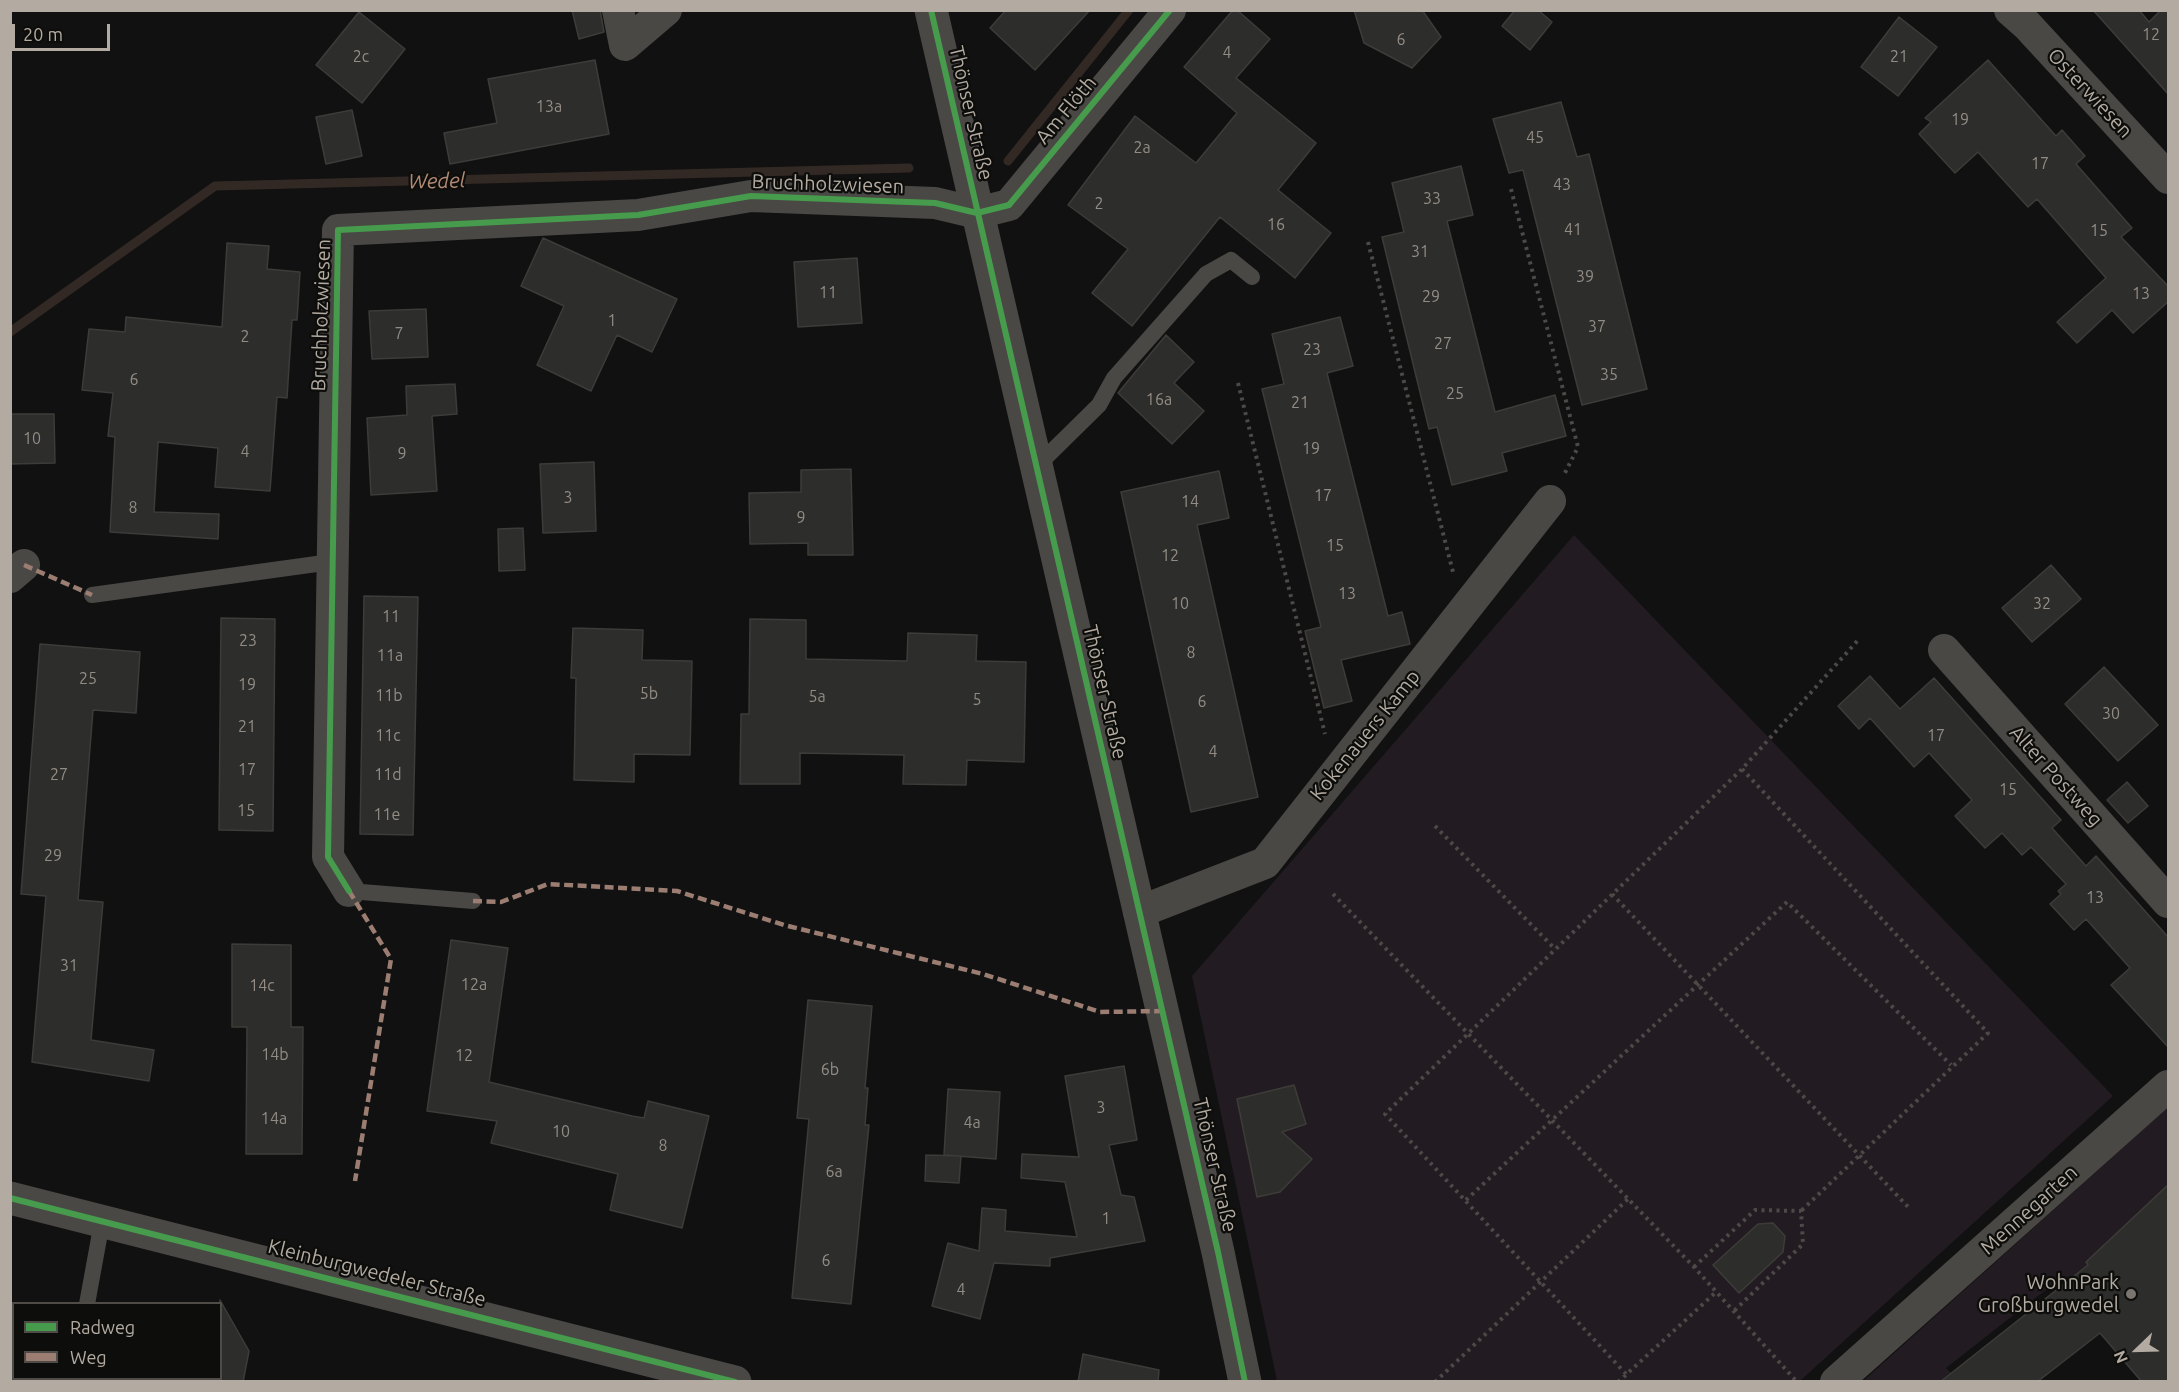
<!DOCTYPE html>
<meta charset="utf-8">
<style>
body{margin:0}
#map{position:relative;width:2179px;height:1392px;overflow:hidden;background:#111;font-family:Ubuntu,sans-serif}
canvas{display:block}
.frame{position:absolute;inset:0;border:12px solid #b3aba1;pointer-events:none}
.legend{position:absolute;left:12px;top:1302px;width:210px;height:78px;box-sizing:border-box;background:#0d0d0b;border:2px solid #4f4c47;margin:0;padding:8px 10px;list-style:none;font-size:18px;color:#b3aba1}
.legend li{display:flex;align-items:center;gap:12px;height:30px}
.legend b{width:30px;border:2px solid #4f4c47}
.north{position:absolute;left:2107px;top:1320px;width:60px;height:60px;-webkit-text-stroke:4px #0d0d0b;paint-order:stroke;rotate:247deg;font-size:16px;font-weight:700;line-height:24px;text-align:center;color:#b3aba1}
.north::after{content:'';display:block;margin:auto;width:21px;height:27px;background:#b3aba1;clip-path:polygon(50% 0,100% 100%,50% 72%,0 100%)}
.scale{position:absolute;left:12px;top:24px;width:98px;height:27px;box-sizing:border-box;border:3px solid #b3aba1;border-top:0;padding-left:8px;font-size:18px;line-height:21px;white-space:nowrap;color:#b3aba1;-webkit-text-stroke:4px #0d0d0b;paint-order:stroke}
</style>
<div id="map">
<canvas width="2179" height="1392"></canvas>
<div class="frame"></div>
<ul class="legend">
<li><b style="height:8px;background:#469c4c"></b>Radweg</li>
<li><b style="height:8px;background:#9b7d72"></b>Weg</li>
</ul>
<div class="north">N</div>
<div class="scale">20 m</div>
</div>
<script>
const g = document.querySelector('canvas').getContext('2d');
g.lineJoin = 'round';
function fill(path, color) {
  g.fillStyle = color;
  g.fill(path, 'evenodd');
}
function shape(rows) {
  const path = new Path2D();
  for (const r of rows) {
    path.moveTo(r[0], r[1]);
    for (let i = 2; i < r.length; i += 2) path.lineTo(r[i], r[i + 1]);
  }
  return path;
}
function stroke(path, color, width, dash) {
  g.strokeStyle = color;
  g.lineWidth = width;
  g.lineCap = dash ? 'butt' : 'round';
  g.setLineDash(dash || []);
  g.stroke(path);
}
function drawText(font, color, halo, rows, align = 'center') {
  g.font = font + ' Ubuntu,sans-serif';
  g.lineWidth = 4.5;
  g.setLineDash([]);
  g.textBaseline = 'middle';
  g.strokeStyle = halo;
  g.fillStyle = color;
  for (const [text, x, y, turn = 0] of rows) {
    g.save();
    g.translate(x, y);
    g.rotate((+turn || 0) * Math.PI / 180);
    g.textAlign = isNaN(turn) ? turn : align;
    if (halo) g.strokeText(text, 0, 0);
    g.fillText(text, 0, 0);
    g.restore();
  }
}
fill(shape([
 [1574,535,2113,1096,1800,1381,1277,1381,1192,976],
 [2168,1107,2168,1381,2150,1381,2061,1278,1946,1368,1960,1381,1862,1382]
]), '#221b21');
stroke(shape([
 [1008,161,1129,10],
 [10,332,215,186,909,168]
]), '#332924', 9);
const building = shape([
 [572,10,600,10,604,32,579,39,572,10],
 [1006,10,1090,10,1035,70,990,28,1006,10],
 [1233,10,1237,10,1270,39,1236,78,1316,143,1278,190,1331,233,1295,278,1220,217,1132,326,1092,293,1128,249,1068,205,1135,116,1196,163,1237,113,1184,67,1233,10],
 [1354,10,1422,10,1441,37,1412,68,1364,43,1354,10],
 [1515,10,1538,10,1552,22,1530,50,1502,26,1515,10],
 [2093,10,2139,10,2149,22,2161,10,2169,10,2169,95,2093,10],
 [359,12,405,49,362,103,316,65,359,12],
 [1899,17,1937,47,1898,96,1861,67,1899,17],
 [595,60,609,134,450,164,444,133,497,123,488,79,595,60],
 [1988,60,2056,136,2062,130,2085,156,2076,164,2132,228,2121,237,2169,287,2169,301,2133,333,2112,310,2077,343,2057,322,2106,278,2037,199,2028,207,1978,152,1955,173,1919,134,1931,122,1925,118,1988,60],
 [1561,102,1577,157,1589,154,1647,389,1582,405,1523,170,1509,173,1493,119,1561,102],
 [352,110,362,156,326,164,316,117,352,110],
 [1461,166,1473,215,1447,221,1495,412,1555,395,1566,436,1502,453,1507,471,1452,485,1437,427,1429,429,1382,237,1404,232,1392,183,1461,166],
 [543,238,677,299,652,352,617,335,591,391,537,365,564,306,521,286,543,238],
 [227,243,269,246,267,269,300,272,297,320,292,320,287,398,277,397,270,491,215,487,218,448,158,442,154,512,219,514,218,539,110,532,115,437,108,436,113,393,82,390,89,329,125,332,126,317,222,327,227,243],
 [857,258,862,323,798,327,794,262,857,258],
 [426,309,428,357,372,359,369,311,426,309],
 [1340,317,1353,366,1327,373,1388,616,1402,612,1410,644,1341,660,1352,701,1324,708,1305,631,1321,627,1262,389,1284,384,1272,334,1340,317],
 [1166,335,1194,362,1174,383,1204,411,1172,444,1118,393,1166,335],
 [455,384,457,414,432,416,437,491,371,495,367,418,407,415,406,386,455,384],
 [10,414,54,414,55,463,10,464,10,414],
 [594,462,596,531,543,533,540,464,594,462],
 [851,469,853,555,808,555,808,543,750,544,749,493,801,492,801,470,851,469],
 [1219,471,1229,518,1197,525,1258,797,1191,812,1121,492,1219,471],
 [523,528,525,570,499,571,498,529,523,528],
 [2051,565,2081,599,2032,642,2002,608,2051,565],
 [364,596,418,597,413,835,360,834,364,596],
 [221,618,275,619,273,831,219,830,221,618],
 [750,619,806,620,806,659,907,661,908,633,977,635,976,661,1026,662,1024,762,967,760,966,785,903,784,904,755,800,753,800,784,740,784,741,714,749,714,750,619],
 [573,628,643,630,642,660,692,661,690,755,634,754,634,782,574,780,576,678,571,678,573,628],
 [40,644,140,652,136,713,93,710,78,900,103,902,91,1040,154,1050,149,1081,32,1062,46,896,21,894,40,644],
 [2104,667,2158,725,2118,761,2065,704,2104,667],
 [1870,676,1900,709,1934,678,2061,820,2052,828,2086,866,2096,856,2169,938,2169,1048,2111,985,2130,968,2086,919,2074,930,2050,904,2061,894,2058,891,2066,884,2031,847,2022,855,2002,833,1985,848,1955,816,1972,800,1929,753,1914,767,1870,718,1859,729,1838,706,1870,676],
 [2127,782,2148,806,2128,823,2107,800,2127,782],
 [451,940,508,948,489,1082,632,1116,644,1118,648,1101,709,1116,682,1228,610,1210,618,1174,491,1143,497,1121,427,1111,451,940],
 [232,944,291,945,291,1027,303,1027,302,1154,246,1154,247,1027,232,1027,232,944],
 [808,1000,872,1006,865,1088,868,1088,865,1125,869,1125,851,1304,792,1298,809,1119,797,1118,808,1000],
 [1124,1066,1137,1140,1109,1145,1121,1195,1134,1197,1145,1241,1050,1258,1050,1266,994,1263,980,1319,932,1306,948,1243,979,1251,982,1208,1006,1210,1005,1231,1077,1237,1065,1182,1021,1178,1022,1154,1079,1157,1065,1076,1124,1066],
 [1294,1085,1306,1124,1282,1132,1312,1159,1280,1192,1257,1197,1237,1099,1294,1085],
 [948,1089,1000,1092,996,1159,944,1155,948,1089],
 [926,1155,961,1156,959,1183,925,1181,926,1155],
 [2169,1184,2169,1382,2142,1382,2100,1333,2037,1382,1940,1382,2088,1265,2086,1262,2169,1184],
 [1773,1223,1785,1236,1783,1252,1739,1293,1713,1265,1758,1224,1773,1223],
 [220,1300,249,1351,243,1382,220,1382,220,1300],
 [1083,1354,1159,1370,1158,1382,1078,1382,1083,1354]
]);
fill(building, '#2d2d2c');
stroke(building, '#3d3c39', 1.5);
stroke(shape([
 [1511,189,1578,447,1565,473],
 [1368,242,1453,572],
 [1238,383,1325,734],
 [1742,769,1988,1033,1801,1211],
 [1435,826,1555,949],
 [1333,894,1694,1267,1797,1382],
 [1612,894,1910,1209],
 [1466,1200,1787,902,1951,1065],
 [1694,1267,1755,1210,1801,1211,1803,1244,1734,1311],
 [1626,1374,1385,1114,1742,769,1860,638],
 [1435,1382,1628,1199],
 [1618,1382,1715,1293]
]), '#4c4947', 4, [3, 4.5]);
stroke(shape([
 [1036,467,1099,405,1114,378,1206,274,1231,260,1252,277],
 [92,595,331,562],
 [349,891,473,901],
 [87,1304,102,1222],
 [62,1382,64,1378]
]), '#4a4845', 16);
stroke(shape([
 [618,10,625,45,666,10],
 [2010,10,2027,25,2168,178],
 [10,577,24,565],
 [1944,650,2168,902],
 [349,891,328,857,338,230,638,215,751,196,935,203,977,213,1009,205,1170,10],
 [1139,912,1265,863,1550,501],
 [1836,1382,2168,1086]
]), '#4a4845', 32);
stroke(shape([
 [931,10,1218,1252,1245,1382],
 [10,1198,735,1382]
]), '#4a4845', 33);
stroke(shape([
 [24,565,92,595],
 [349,891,391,959,355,1181],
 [473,901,501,902,548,884,677,891,784,925,983,974,1100,1012,1162,1011]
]), '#9b7d72', 4.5, [9, 4.5]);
stroke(shape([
 [931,10,1218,1252,1245,1382],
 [349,891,328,857,338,230,638,215,751,196,935,203,977,213,1009,205,1170,10],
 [10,1198,735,1382]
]), '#469c4c', 6);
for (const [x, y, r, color] of [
 [2131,1294,6,"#7a756f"]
]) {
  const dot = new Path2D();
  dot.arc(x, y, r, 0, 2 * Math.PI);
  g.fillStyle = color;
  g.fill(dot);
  stroke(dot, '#0d0d0b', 2);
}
drawText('16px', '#928c84', null, [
 ["12",2151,35],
 ["6",1401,40],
 ["4",1227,53],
 ["2c",361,57],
 ["21",1899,57],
 ["13a",549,107],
 ["19",1960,120],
 ["45",1535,138],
 ["2a",1142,148],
 ["17",2040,164],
 ["43",1562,185],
 ["33",1432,199],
 ["2",1099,204],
 ["16",1276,225],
 ["41",1573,230],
 ["15",2099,231],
 ["31",1420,252],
 ["39",1585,277],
 ["11",828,293],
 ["13",2141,294],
 ["29",1431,297],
 ["1",612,321],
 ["37",1597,327],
 ["7",399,334],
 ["2",245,337],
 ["27",1443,344],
 ["23",1312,350],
 ["35",1609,375],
 ["6",134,380],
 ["25",1455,394],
 ["16a",1159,400],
 ["21",1300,403],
 ["10",32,439],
 ["19",1311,449],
 ["4",245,452],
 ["9",402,454],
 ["17",1323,496],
 ["3",568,498],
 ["14",1190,502],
 ["8",133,508],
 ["9",801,518],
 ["15",1335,546],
 ["12",1170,556],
 ["13",1347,594],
 ["10",1180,604],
 ["32",2042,604],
 ["11",391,617],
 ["23",248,641],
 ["8",1191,653],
 ["11a",390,656],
 ["25",88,679],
 ["19",247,685],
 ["5b",649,694],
 ["11b",389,696],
 ["5a",817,697],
 ["5",977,700],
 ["6",1202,702],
 ["30",2111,714],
 ["21",247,727],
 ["11c",388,736],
 ["17",1936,736],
 ["4",1213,752],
 ["17",247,770],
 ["27",59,775],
 ["11d",388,775],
 ["15",2008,790],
 ["15",246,811],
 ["11e",387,815],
 ["29",53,856],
 ["13",2095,898],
 ["31",69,966],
 ["12a",474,985],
 ["14c",262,986],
 ["14b",275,1055],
 ["12",464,1056],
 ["6b",830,1070],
 ["3",1101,1108],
 ["14a",274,1119],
 ["4a",972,1123],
 ["10",561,1132],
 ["8",663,1146],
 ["6a",834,1172],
 ["1",1106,1219],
 ["6",826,1261],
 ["4",961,1290]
]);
drawText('20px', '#b3aba1', '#0d0d0b', [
 ["Osterwiesen",2090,93,47],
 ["Am Flöth",1066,110,-50],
 ["Thönser Straße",971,113,77],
 ["Bruchholzwiesen",828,184,2],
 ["Bruchholzwiesen",321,315,-88],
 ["Thönser Straße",1105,692,77],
 ["Kokenauers Kamp",1365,735,-51],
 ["Alter Postweg",2056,776,48],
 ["Thönser Straße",1215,1165,77],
 ["Mennegarten",2029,1210,-42],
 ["Kleinburgwedeler Straße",377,1273,14]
]);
drawText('20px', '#b3aba1', '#0d0d0b', [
 ["WohnPark",2119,1282],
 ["Großburgwedel",2119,1305]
], 'right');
drawText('italic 21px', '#b18a75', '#0d0d0b', [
 ["Wedel",437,181,-1]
]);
</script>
